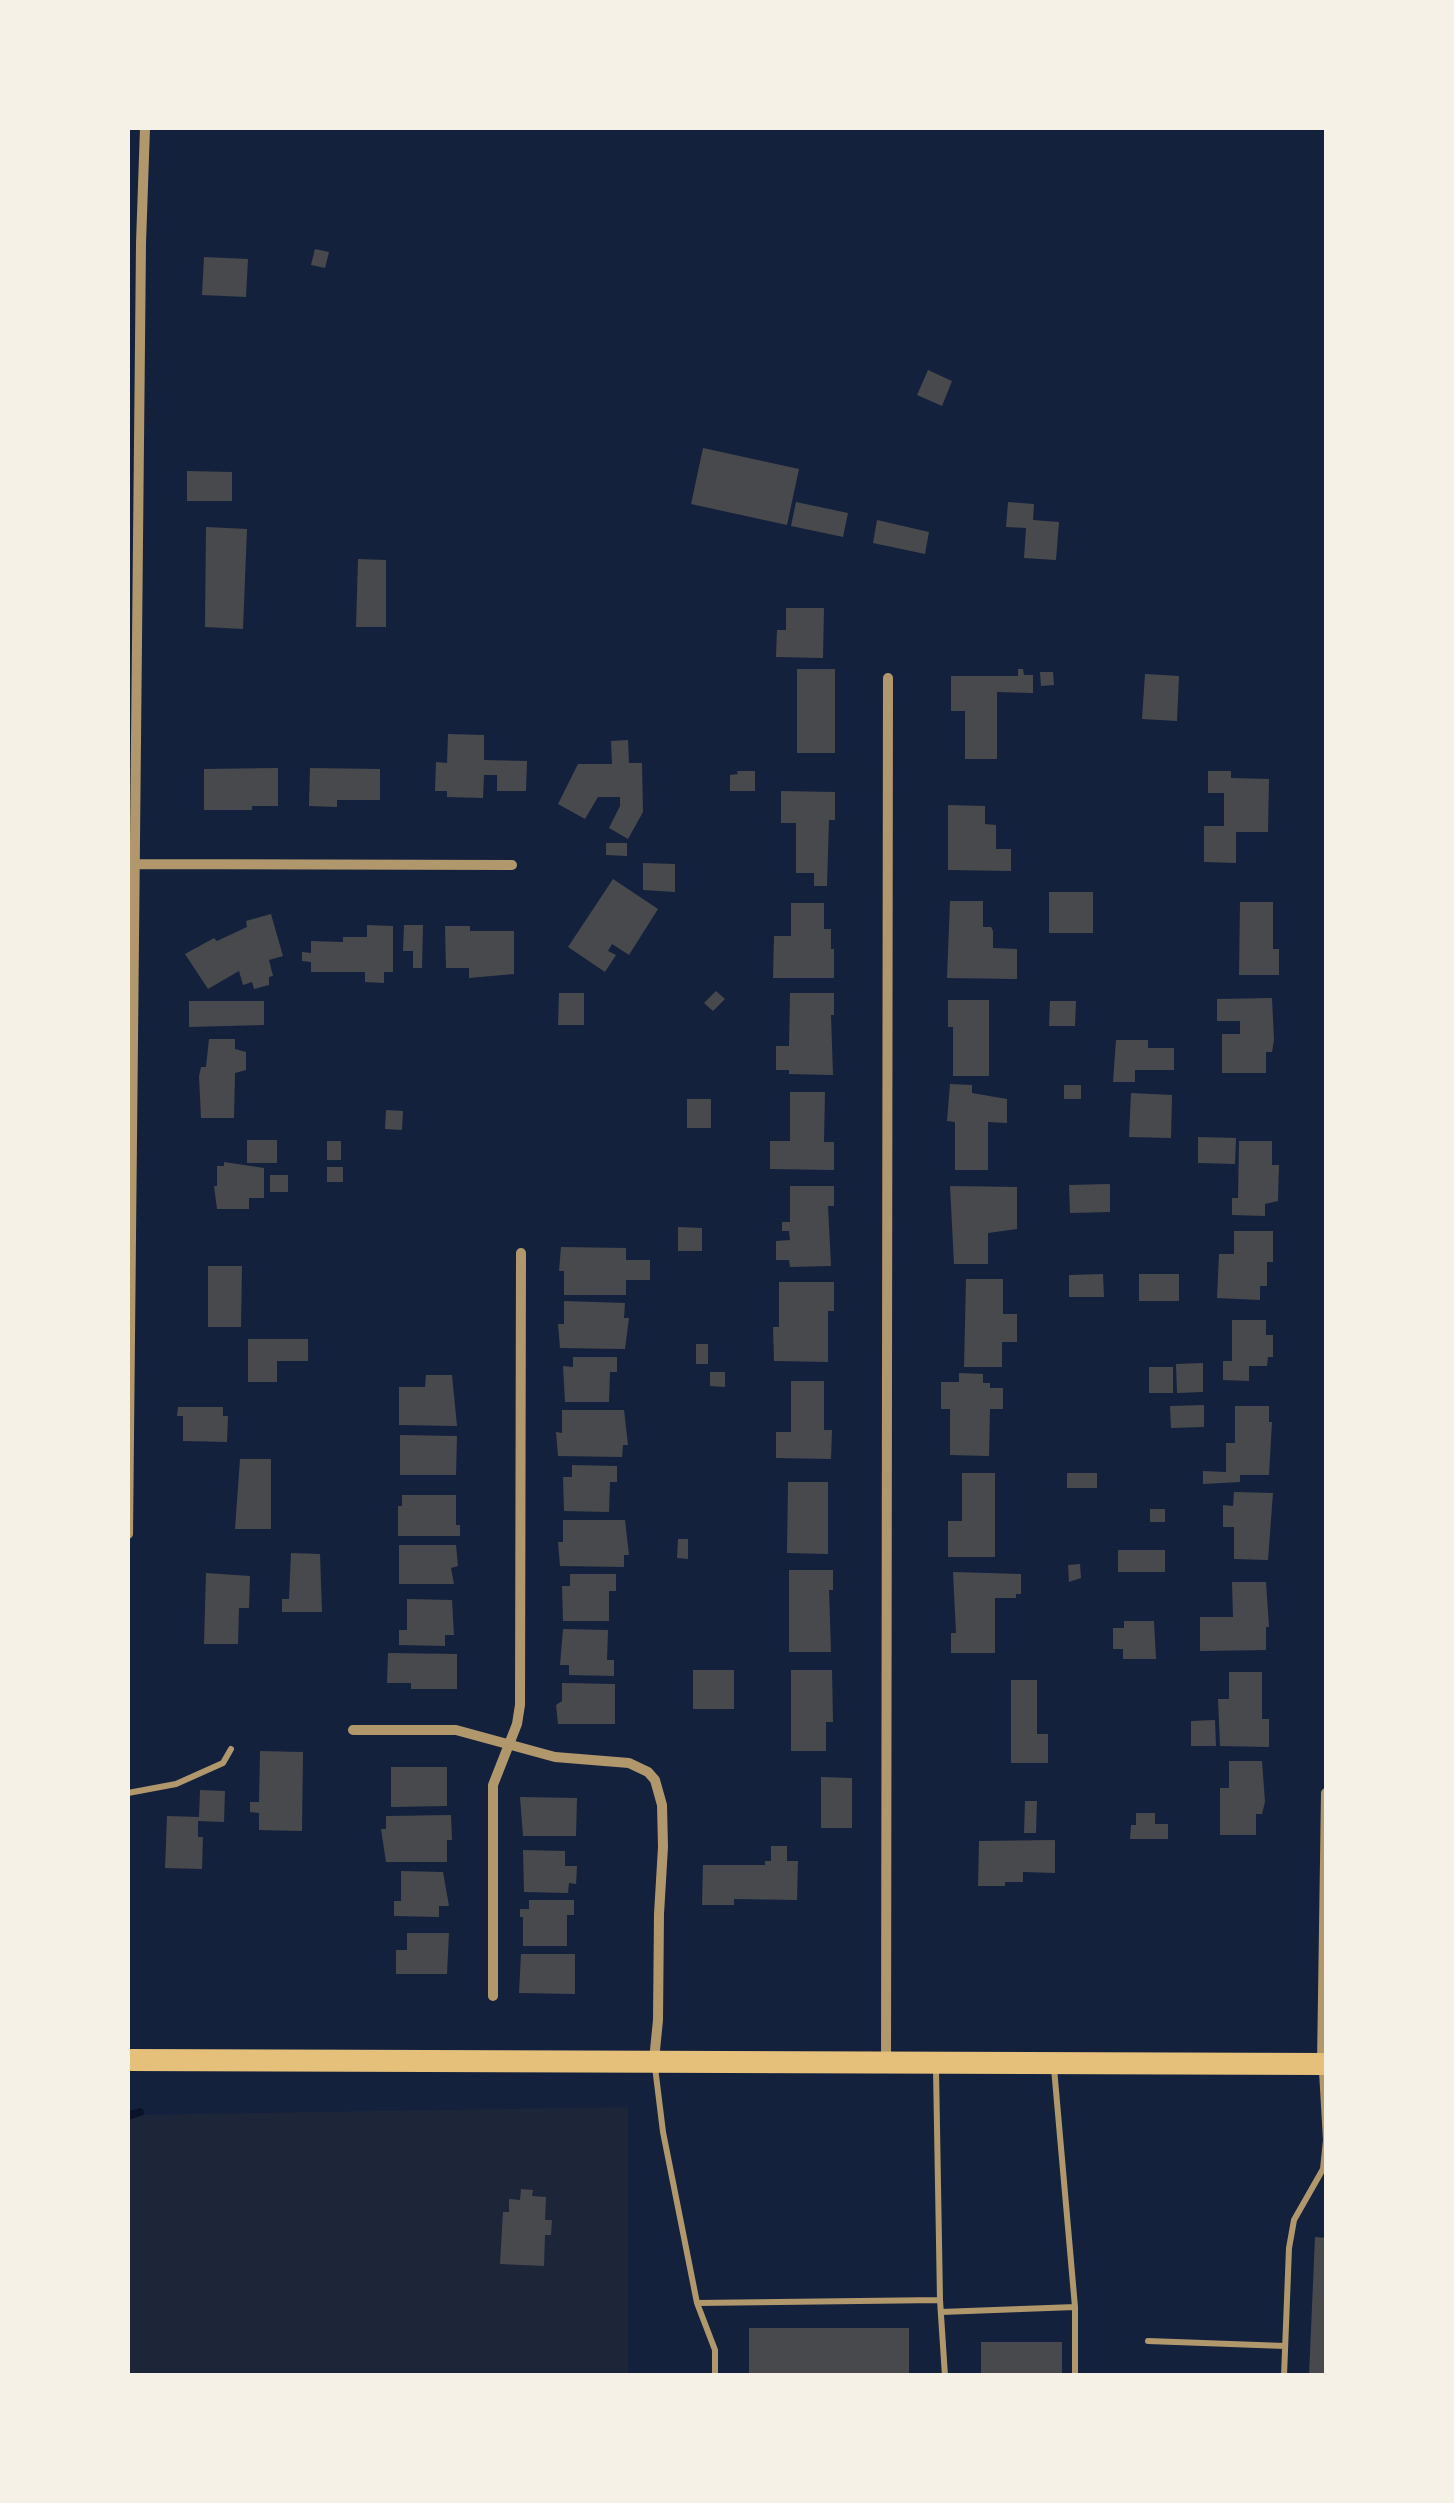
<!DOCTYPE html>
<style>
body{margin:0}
#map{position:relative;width:1454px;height:2503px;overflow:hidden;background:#14213d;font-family:"Fira Sans",sans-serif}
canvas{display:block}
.frame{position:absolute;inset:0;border:130px solid #f6f1e7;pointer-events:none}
</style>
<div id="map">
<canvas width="1454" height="2503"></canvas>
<div class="frame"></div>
</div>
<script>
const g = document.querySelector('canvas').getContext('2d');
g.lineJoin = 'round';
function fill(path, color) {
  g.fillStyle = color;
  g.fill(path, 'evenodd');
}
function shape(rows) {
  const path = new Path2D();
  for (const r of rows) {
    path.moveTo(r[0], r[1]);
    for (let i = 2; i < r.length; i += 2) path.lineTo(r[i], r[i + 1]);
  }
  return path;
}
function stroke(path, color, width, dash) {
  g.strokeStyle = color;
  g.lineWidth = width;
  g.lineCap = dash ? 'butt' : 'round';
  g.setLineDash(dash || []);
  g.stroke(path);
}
fill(shape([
 [628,2107,628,2375,128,2375,128,2115]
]), '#1d2539');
stroke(shape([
 [128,2116,140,2112]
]), '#0b132b', 8);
fill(shape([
 [315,249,329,252,325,268,311,265],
 [204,257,248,259,246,297,202,295],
 [928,370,952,381,942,406,917,395],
 [703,448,799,469,787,525,691,504],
 [187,471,232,472,232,501,187,501],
 [796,502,848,513,843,537,791,526],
 [1008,502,1034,504,1033,520,1059,522,1056,560,1024,558,1026,528,1006,527],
 [877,520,929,532,925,554,873,543],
 [206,527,247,529,243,629,205,627],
 [358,559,386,560,386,627,356,627],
 [786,608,824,608,823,658,776,657,777,630,786,630],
 [797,669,835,669,835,753,797,753],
 [1018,669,1023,669,1024,675,1033,675,1033,693,997,692,997,759,965,759,965,711,951,711,951,676,1018,676],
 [1040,672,1053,672,1054,685,1041,686],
 [1145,674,1179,676,1177,721,1142,719],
 [448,734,484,735,484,760,527,761,526,791,497,791,497,775,484,775,483,798,447,797,447,791,435,791,436,762,447,763],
 [628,740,629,763,642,763,643,812,628,839,609,828,620,806,620,797,598,797,585,819,558,804,578,764,612,764,611,741],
 [278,768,278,806,252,806,252,810,204,810,204,769],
 [310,768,380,769,380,800,337,800,337,807,309,806],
 [737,771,755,771,755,791,730,791,730,775,738,774],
 [1208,771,1231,771,1231,778,1269,779,1268,832,1236,832,1236,863,1204,862,1204,826,1224,826,1224,793,1208,793],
 [781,791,835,792,835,820,829,820,827,886,814,886,814,873,796,873,796,823,781,823],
 [948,805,985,806,985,824,996,825,996,849,1011,849,1011,871,948,870],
 [606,843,627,843,627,856,606,855],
 [643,863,675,864,675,892,643,890],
 [613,879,658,909,629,955,612,944,608,951,616,955,605,972,568,947],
 [1049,892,1093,892,1093,933,1049,933],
 [950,901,983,901,983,927,991,927,993,931,993,948,1017,949,1017,979,947,978],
 [1240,902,1273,902,1273,949,1279,949,1279,975,1239,975],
 [791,903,824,903,824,929,831,929,831,949,834,949,834,978,773,978,774,936,791,936],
 [271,914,283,956,269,960,273,976,269,977,269,985,254,989,252,982,243,985,239,971,208,989,185,954,214,938,217,941,247,927,246,921],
 [367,925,393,926,393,972,384,972,384,983,365,982,365,972,311,972,311,962,302,961,302,952,311,953,311,941,343,942,343,937,367,937],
 [404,925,423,925,422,968,413,968,413,951,403,951],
 [445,926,470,926,470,931,514,931,514,974,469,978,469,968,446,968],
 [716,991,725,999,713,1011,704,1003],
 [559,993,584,993,584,1025,558,1025],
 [790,993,834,993,834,1015,831,1015,833,1075,789,1074,789,1070,776,1070,776,1046,789,1046],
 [1272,998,1274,1040,1272,1052,1266,1052,1266,1073,1222,1073,1222,1034,1240,1034,1240,1021,1217,1021,1217,999],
 [948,1000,989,1000,989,1076,953,1076,953,1027,948,1027],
 [189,1001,264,1001,264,1025,189,1027],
 [1050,1001,1076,1001,1075,1026,1049,1026],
 [209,1039,235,1039,235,1049,246,1052,246,1070,235,1073,234,1118,201,1118,199,1076,201,1067,206,1067],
 [1116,1040,1148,1040,1148,1048,1174,1048,1174,1070,1135,1070,1135,1082,1113,1082],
 [950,1084,972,1085,972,1093,1007,1099,1007,1123,988,1122,988,1170,955,1170,955,1122,947,1121],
 [1064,1085,1081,1085,1081,1099,1064,1099],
 [790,1092,825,1092,824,1142,834,1142,834,1170,770,1169,770,1141,790,1141],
 [1131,1093,1172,1095,1171,1138,1129,1137],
 [687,1099,711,1099,711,1128,687,1128],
 [386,1110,403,1111,402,1130,385,1129],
 [1198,1137,1236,1138,1235,1164,1198,1163],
 [247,1140,277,1140,277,1163,247,1163],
 [327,1141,341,1141,341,1160,327,1160],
 [1239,1141,1272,1141,1272,1165,1279,1165,1278,1201,1265,1204,1265,1216,1232,1215,1232,1198,1238,1198],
 [224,1162,264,1168,264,1198,249,1198,249,1209,217,1209,214,1186,217,1186,217,1166,224,1166],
 [327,1167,343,1167,343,1182,327,1182],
 [270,1175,288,1175,288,1192,270,1192],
 [1110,1184,1110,1212,1070,1213,1069,1185],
 [790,1186,834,1186,834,1206,828,1206,831,1266,790,1267,789,1260,776,1260,776,1241,790,1240,789,1231,782,1231,782,1222,790,1222],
 [950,1186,1017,1187,1017,1229,988,1233,988,1264,954,1264],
 [678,1227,702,1228,702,1251,678,1251],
 [1234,1231,1273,1231,1273,1262,1267,1262,1267,1286,1260,1286,1260,1300,1217,1298,1219,1254,1234,1254],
 [561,1247,626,1248,626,1260,650,1260,650,1280,626,1280,626,1295,564,1295,564,1271,559,1271],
 [208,1266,242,1266,241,1327,208,1327],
 [1103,1274,1104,1297,1069,1297,1069,1275],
 [1139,1274,1179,1274,1179,1301,1139,1301],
 [966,1279,1003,1279,1003,1314,1017,1314,1017,1342,1002,1342,1002,1367,964,1367],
 [779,1282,834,1282,834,1311,828,1311,828,1362,774,1361,773,1327,779,1327],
 [564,1301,625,1303,624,1318,629,1318,625,1349,560,1348,558,1324,564,1324],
 [1232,1320,1266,1320,1266,1335,1273,1335,1273,1357,1268,1357,1267,1366,1249,1366,1249,1381,1223,1380,1223,1361,1232,1361],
 [248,1339,308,1339,308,1361,277,1361,277,1382,248,1382],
 [696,1344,708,1344,708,1364,696,1364],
 [573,1357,617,1357,617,1372,610,1372,609,1402,565,1402,563,1366,573,1367],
 [1203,1363,1203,1392,1177,1393,1176,1364],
 [1149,1367,1173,1367,1173,1393,1149,1393],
 [710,1372,725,1372,725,1387,710,1386],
 [959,1373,983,1374,983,1383,990,1383,990,1388,1003,1388,1003,1409,990,1409,989,1456,950,1455,950,1409,941,1409,941,1382,959,1382],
 [426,1375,452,1375,457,1426,399,1425,399,1387,425,1387],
 [791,1381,824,1381,824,1430,832,1430,831,1459,776,1458,776,1432,791,1432],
 [1204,1405,1204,1427,1171,1428,1170,1406],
 [1235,1406,1269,1406,1269,1422,1272,1422,1269,1475,1240,1475,1240,1482,1203,1484,1203,1471,1226,1472,1226,1443,1235,1443],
 [178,1407,223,1407,223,1416,228,1416,227,1442,183,1441,183,1416,177,1416],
 [562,1410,624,1410,628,1445,623,1445,622,1457,558,1456,556,1432,562,1433],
 [400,1435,457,1436,456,1475,400,1475],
 [240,1459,271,1459,271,1529,235,1529],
 [572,1465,617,1466,617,1482,610,1482,609,1512,564,1511,563,1477,572,1477],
 [962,1473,995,1473,995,1557,948,1557,948,1521,962,1521],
 [1067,1473,1097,1473,1097,1488,1067,1488],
 [788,1482,828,1482,828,1554,787,1553],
 [1234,1492,1273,1493,1268,1560,1234,1559,1234,1527,1223,1527,1223,1505,1233,1506],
 [402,1495,456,1495,456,1525,460,1525,460,1536,398,1536,398,1506,402,1506],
 [1150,1509,1165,1509,1165,1522,1150,1522],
 [563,1520,625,1520,629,1555,624,1555,624,1567,560,1566,558,1542,563,1542],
 [678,1539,688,1539,688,1559,677,1558],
 [399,1545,456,1545,458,1566,451,1568,454,1584,399,1584],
 [1118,1550,1165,1550,1165,1572,1118,1572],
 [291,1553,320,1554,322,1612,282,1612,282,1599,289,1599],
 [1080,1564,1081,1578,1069,1582,1068,1565],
 [789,1570,833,1570,833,1590,829,1590,831,1652,789,1652],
 [953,1572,1021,1574,1021,1594,1016,1594,1016,1598,995,1598,995,1653,951,1653,951,1633,956,1633],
 [206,1573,250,1576,249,1608,239,1608,238,1644,204,1644],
 [570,1574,616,1574,616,1591,609,1591,609,1621,563,1621,562,1586,570,1586],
 [1232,1582,1266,1582,1269,1627,1266,1627,1266,1650,1200,1651,1200,1617,1233,1617],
 [407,1599,452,1600,454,1635,445,1635,445,1646,399,1645,399,1630,407,1630],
 [1124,1621,1154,1621,1156,1659,1123,1659,1123,1649,1113,1649,1113,1628,1124,1628],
 [563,1629,608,1630,607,1660,614,1660,614,1676,569,1675,569,1665,560,1665],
 [388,1653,457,1654,457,1689,411,1689,411,1683,387,1683],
 [693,1670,734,1670,734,1709,693,1709],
 [791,1670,832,1670,833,1722,826,1722,826,1751,791,1751],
 [1229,1672,1262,1672,1262,1719,1269,1719,1269,1747,1220,1746,1218,1699,1229,1699],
 [1011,1680,1037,1680,1037,1734,1048,1734,1048,1763,1011,1763],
 [562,1683,615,1684,615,1724,558,1724,556,1705,562,1701],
 [1215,1720,1216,1746,1191,1746,1191,1721],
 [260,1751,303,1752,302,1831,259,1830,259,1813,250,1812,250,1802,259,1802],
 [1229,1761,1262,1761,1265,1802,1262,1814,1256,1814,1256,1835,1220,1835,1220,1788,1229,1788],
 [391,1767,447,1767,447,1806,391,1807],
 [821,1777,852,1778,852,1828,821,1828],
 [200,1790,225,1791,224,1822,198,1821,198,1837,203,1837,202,1869,165,1868,167,1816,199,1817],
 [520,1797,577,1798,576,1836,523,1836],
 [1025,1801,1037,1801,1036,1833,1024,1833],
 [1136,1813,1155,1813,1155,1824,1168,1824,1168,1839,1130,1839,1131,1825,1136,1825],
 [451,1815,452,1840,447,1840,447,1862,386,1862,381,1829,386,1829,386,1816],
 [1055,1840,1055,1873,1023,1872,1023,1882,1005,1882,1005,1886,978,1886,979,1841],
 [771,1846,787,1846,787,1861,798,1861,797,1900,734,1899,734,1905,702,1905,703,1865,765,1865,765,1861,771,1861],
 [523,1850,565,1851,565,1866,577,1866,576,1884,569,1883,568,1893,524,1892],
 [401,1871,443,1872,449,1906,439,1906,439,1917,394,1916,394,1901,401,1901],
 [529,1900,574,1900,574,1915,567,1915,567,1946,523,1946,523,1917,520,1917,520,1909,529,1909],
 [407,1933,449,1933,447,1974,396,1974,396,1950,407,1950],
 [521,1954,575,1954,575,1994,519,1993],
 [521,2189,533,2190,532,2196,546,2197,545,2220,552,2220,551,2235,545,2235,544,2266,500,2264,503,2212,509,2212,509,2199,520,2200],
 [1315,2237,1326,2238,1326,2376,1309,2376],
 [749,2328,909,2328,909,2376,749,2376],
 [981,2342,1062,2342,1062,2376,981,2376]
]), '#48494c');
stroke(shape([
 [128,1793,176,1784,223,1763,231,1749],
 [655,2067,663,2132,697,2303,940,2300],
 [1054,2068,1075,2307,1075,2376],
 [936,2069,940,2300,945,2376],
 [1322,2071,1326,2140],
 [697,2303,715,2350,715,2376],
 [941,2312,1075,2307],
 [1148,2341,1285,2346],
 [1284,2376,1289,2248,1294,2220,1323,2169,1326,2140]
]), '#b1986c', 6);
stroke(shape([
 [134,864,512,865],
 [128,1534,141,243,145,128],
 [353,1730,456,1730,555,1757,629,1763,648,1772,655,1780,662,1805,663,1847,659,1914,658,2020,654,2060],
 [493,1996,493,1785,517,1724,520,1705,521,1253],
 [886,2063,888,678],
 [1322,2063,1326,1793]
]), '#b1986c', 10);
stroke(shape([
 [128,2060,1326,2064]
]), '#e5c07b', 22);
</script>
